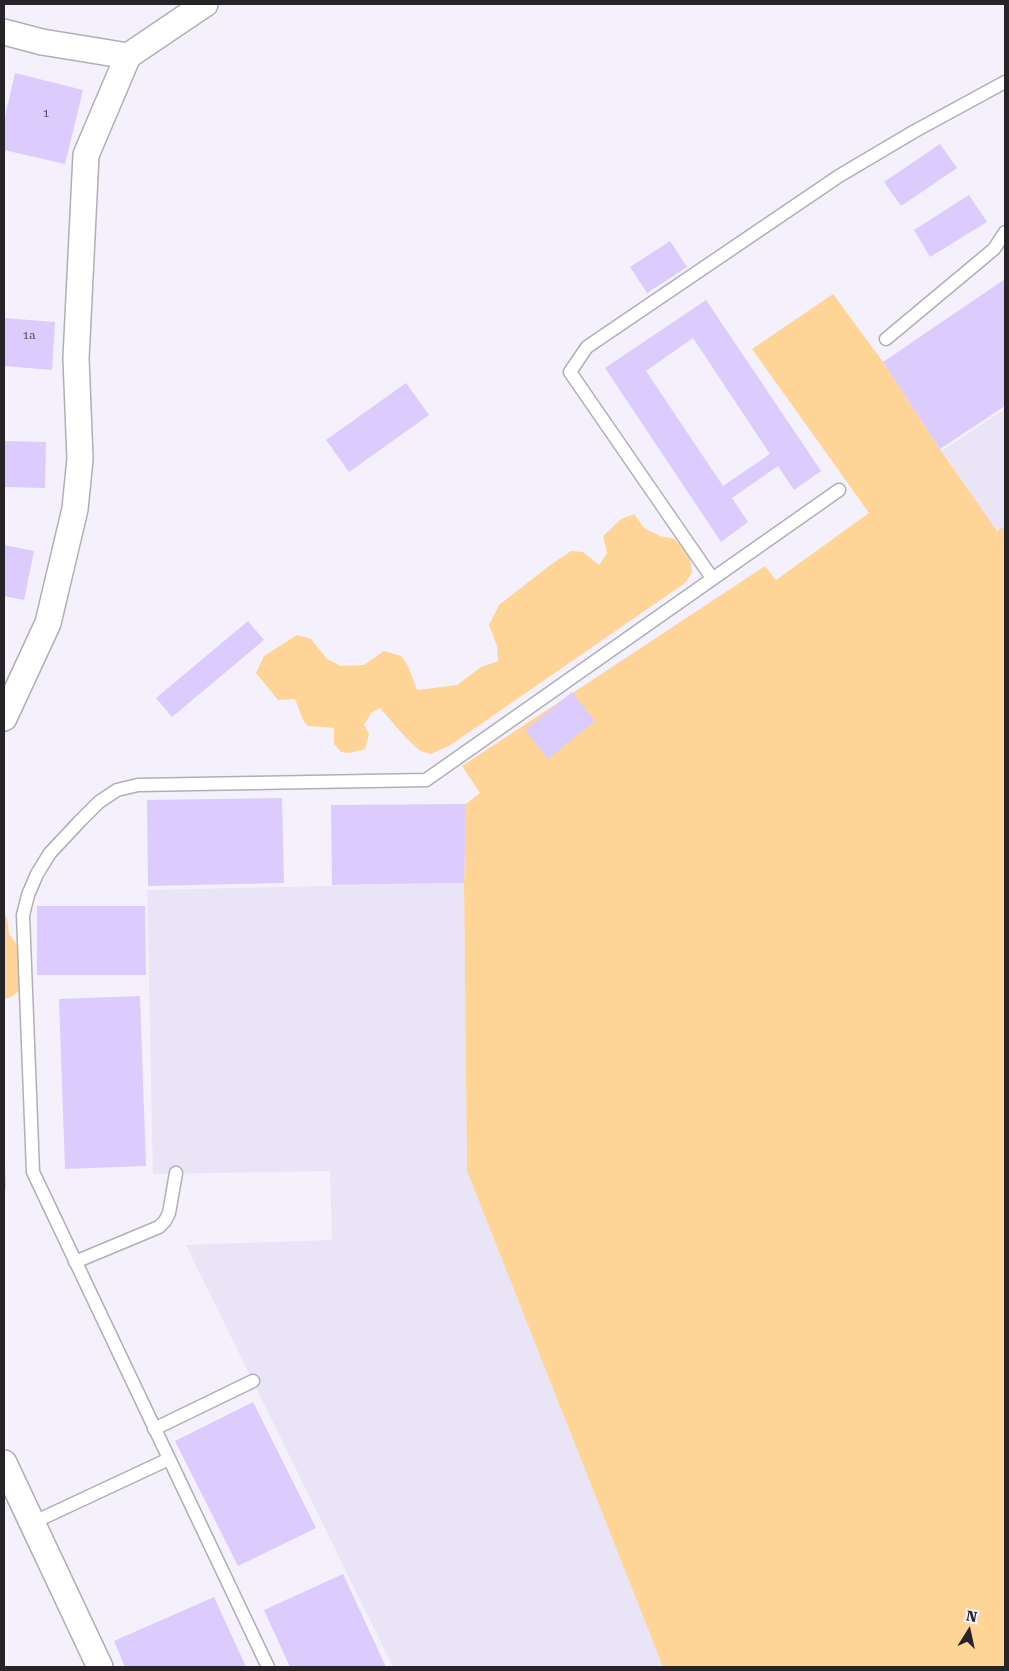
<!DOCTYPE html>
<style>
body{margin:0}
#map{position:relative;width:1009px;height:1671px;overflow:hidden;background:#f4f1fc;font-family:"Roboto Serif",serif}
canvas{display:block}
.frame{position:absolute;inset:0;border:5px solid #262428;pointer-events:none}
.north{position:absolute;left:944px;top:1606px;width:50px;height:50px;-webkit-text-stroke:4px #f4f1fc;paint-order:stroke;rotate:10deg;font-size:14px;font-weight:700;line-height:20px;text-align:center;color:#262428}
.north::after{content:'';display:block;margin:auto;width:18px;height:22px;background:#262428;clip-path:polygon(50% 0,100% 100%,50% 72%,0 100%)}
</style>
<div id="map">
<canvas width="1009" height="1671"></canvas>
<div class="frame"></div>
<div class="north">N</div>
</div>
<script>
const g = document.querySelector('canvas').getContext('2d');
g.lineJoin = 'round';
function fill(path, color) {
  g.fillStyle = color;
  g.fill(path, 'evenodd');
}
function shape(rows) {
  const path = new Path2D();
  for (const r of rows) {
    path.moveTo(r[0], r[1]);
    for (let i = 2; i < r.length; i += 2) path.lineTo(r[i], r[i + 1]);
  }
  return path;
}
function stroke(path, color, width, dash) {
  g.strokeStyle = color;
  g.lineWidth = width;
  g.lineCap = dash ? 'butt' : 'round';
  g.setLineDash(dash || []);
  g.stroke(path);
}
function drawText(font, color, halo, rows, align = 'center') {
  g.font = font + ' "Roboto Serif",serif';
  g.lineWidth = 4.5;
  g.setLineDash([]);
  g.textBaseline = 'middle';
  g.strokeStyle = halo;
  g.fillStyle = color;
  for (const [text, x, y, turn = 0] of rows) {
    g.save();
    g.translate(x, y);
    g.rotate((+turn || 0) * Math.PI / 180);
    g.textAlign = isNaN(turn) ? turn : align;
    if (halo) g.strokeText(text, 0, 0);
    g.fillText(text, 0, 0);
    g.restore();
  }
}
fill(shape([
 [1005,409,1005,526,997,531,942,451],
 [464,883,467,1171,663,1667,393,1667,186,1245,332,1240,330,1171,153,1174,147,890]
]), '#e9e4f6');
fill(shape([
 [833,294,883,362,940,449,997,531,1005,526,1005,1667,663,1667,467,1171,464,883,466,804,480,793,462,766,765,566,776,580,869,513,752,349],
 [634,514,644,528,660,536,675,539,690,558,692,573,685,583,449,746,431,754,420,751,406,738,380,708,371,713,364,725,369,734,365,749,350,753,341,752,334,744,334,728,308,726,303,720,295,699,278,700,256,673,264,656,297,635,311,639,327,659,341,666,364,665,384,651,401,656,408,666,417,690,457,685,481,667,498,661,497,646,489,625,499,605,549,566,571,551,583,552,599,565,607,553,603,536,621,519],
 [4,913,7,918,9,934,20,949,19,991,11,997,4,999]
]), '#ffd597');
fill(shape([
 [15,73,83,90,65,164,4,150,4,121],
 [940,144,957,168,901,206,884,182],
 [969,195,987,222,930,257,914,230],
 [670,241,687,267,647,293,630,267],
 [1005,279,1005,406,940,449,883,362],
 [706,300,821,471,794,490,778,466,732,498,748,522,721,542,605,368],
 [693,338,770,454,723,486,646,371],
 [4,318,55,322,52,370,4,366],
 [406,383,429,415,349,472,326,440],
 [4,441,46,442,45,488,4,487],
 [4,545,34,551,24,600,4,596],
 [248,621,264,640,172,717,156,698],
 [572,692,595,721,548,759,525,730],
 [282,798,284,883,148,886,147,800],
 [466,804,464,883,332,885,331,805],
 [37,906,145,906,146,975,37,975],
 [140,996,146,1166,65,1169,59,999],
 [4,1164,5,1164,6,1189,4,1189],
 [253,1402,316,1528,238,1566,175,1441],
 [343,1574,386,1667,290,1667,264,1610],
 [214,1597,246,1667,125,1667,114,1641]
]), '#dcccfe');
const service = shape([
 [886,339,994,249,1005,232],
 [712,578,570,372,587,347,839,176,915,131,1005,82],
 [75,1262,159,1227,165,1221,169,1213,176,1173],
 [154,1429,253,1381],
 [32,1523,169,1459],
 [268,1667,33,1172,23,915,28,895,37,874,50,853,80,821,99,802,117,790,138,785,426,780,839,490]
]);
const minor = shape([
 [4,32,42,42,128,56,205,4],
 [4,718,48,623,75,509,80,459,76,358,86,155,128,56],
 [4,1463,100,1667]
]);
stroke(service, '#b1aeb8', 15);
stroke(minor, '#b1aeb8', 28);
stroke(service, '#fff', 12);
stroke(minor, '#fff', 25);
drawText('12px', '#544e5e', null, [
 ["1",46,113],
 ["1a",29,335]
]);
</script>
